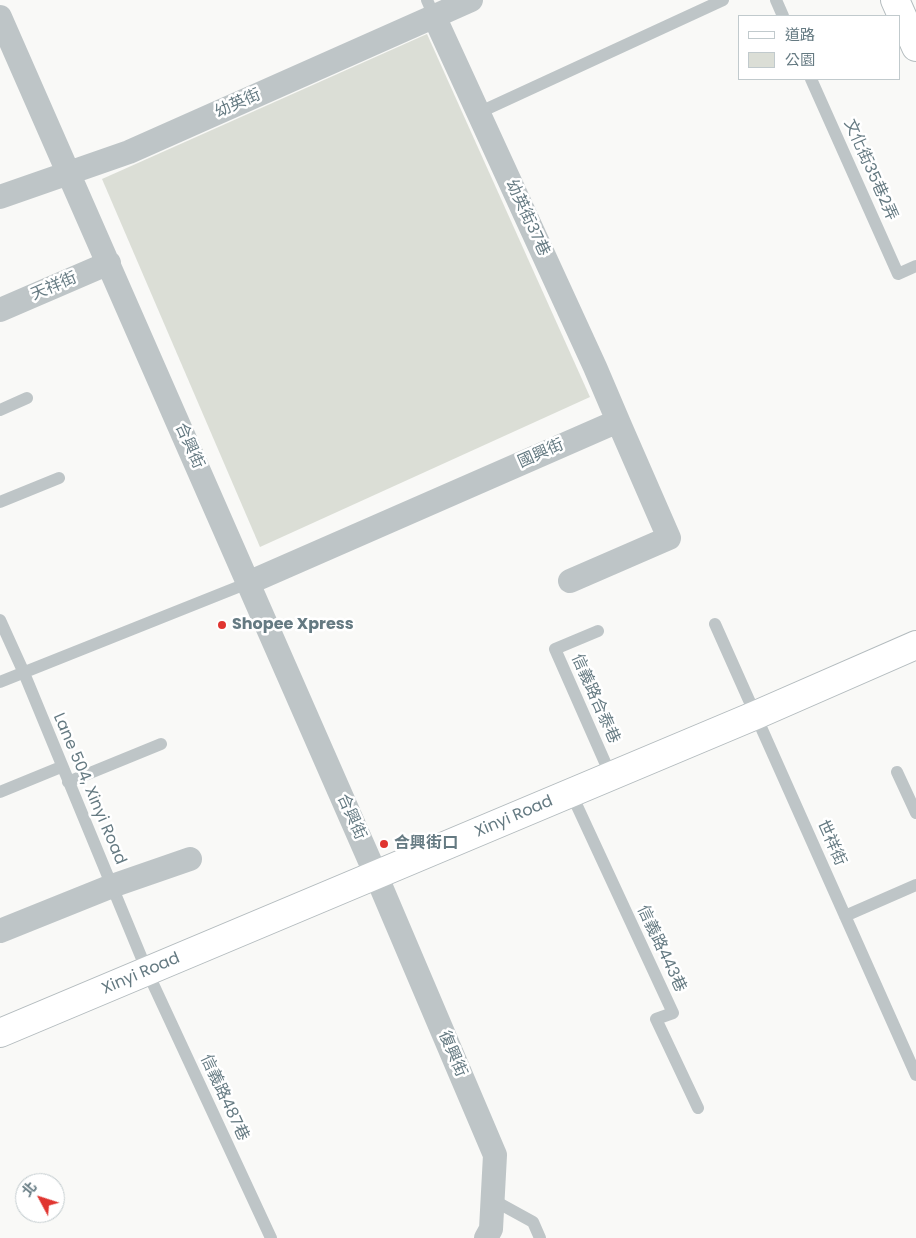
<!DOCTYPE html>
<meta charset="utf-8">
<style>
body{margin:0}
#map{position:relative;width:916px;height:1238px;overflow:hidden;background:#f9f9f7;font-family:Poppins,"Noto Sans TC",sans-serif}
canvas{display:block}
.legend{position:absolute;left:738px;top:15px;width:162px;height:65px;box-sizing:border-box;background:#fff;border:1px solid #c1cacd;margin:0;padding:6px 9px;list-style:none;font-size:15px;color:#657a82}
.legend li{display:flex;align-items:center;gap:10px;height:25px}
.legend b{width:25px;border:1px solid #c1cacd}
.north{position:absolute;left:15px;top:1173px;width:50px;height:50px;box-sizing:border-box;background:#fff;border:1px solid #c1cacd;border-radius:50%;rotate:310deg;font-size:14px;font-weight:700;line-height:20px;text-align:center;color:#657a82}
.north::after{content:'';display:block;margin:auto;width:18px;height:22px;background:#e03530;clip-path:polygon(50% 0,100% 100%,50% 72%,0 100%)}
</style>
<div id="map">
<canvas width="916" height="1238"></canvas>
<ul class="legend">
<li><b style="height:6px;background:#fff"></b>道路</li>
<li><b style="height:14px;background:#dbded6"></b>公園</li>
</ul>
<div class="north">北</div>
</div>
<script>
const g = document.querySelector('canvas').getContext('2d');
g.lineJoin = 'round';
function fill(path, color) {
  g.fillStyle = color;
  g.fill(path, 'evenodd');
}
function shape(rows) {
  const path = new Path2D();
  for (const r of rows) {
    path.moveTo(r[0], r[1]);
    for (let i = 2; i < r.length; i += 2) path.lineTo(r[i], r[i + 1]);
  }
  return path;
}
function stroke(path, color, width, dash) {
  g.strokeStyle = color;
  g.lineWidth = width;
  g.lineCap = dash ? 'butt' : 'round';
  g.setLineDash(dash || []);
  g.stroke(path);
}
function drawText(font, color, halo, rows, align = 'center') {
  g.font = font + ' Poppins,"Noto Sans TC",sans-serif';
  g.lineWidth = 5;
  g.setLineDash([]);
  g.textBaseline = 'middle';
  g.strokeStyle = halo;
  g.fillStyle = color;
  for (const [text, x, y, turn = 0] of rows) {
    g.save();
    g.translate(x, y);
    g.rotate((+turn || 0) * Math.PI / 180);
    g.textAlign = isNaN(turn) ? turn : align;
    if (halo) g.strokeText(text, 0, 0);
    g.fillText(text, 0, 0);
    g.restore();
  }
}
fill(shape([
 [427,34,590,397,260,547,102,179]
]), '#dbded6');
const secondary = shape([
 [895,0,916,47],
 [0,1033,756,715,916,645]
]);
stroke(secondary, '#b3bbbe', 30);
stroke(shape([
 [427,0,434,16],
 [776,0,783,16],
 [811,79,898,274,916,266],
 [478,113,723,0],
 [0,410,27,398],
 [0,502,59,478],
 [0,620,24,673,147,971,271,1238],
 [715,624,916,1075],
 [598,631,555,649,611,776],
 [0,682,248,583],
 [897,772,916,813],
 [68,782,161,744],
 [0,792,61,767],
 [571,793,673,1013,656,1019,698,1108],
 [845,916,916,885],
 [493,1200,533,1222,540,1238]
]), '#bec5c7', 12);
stroke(shape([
 [434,16,595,367,618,421],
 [0,17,376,875,495,1155,491,1229,486,1238],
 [0,197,129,152,471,0],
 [0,310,109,263],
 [248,583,618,421,669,538,570,581],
 [0,931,112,886,190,859]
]), '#bec5c7', 24);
stroke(secondary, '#fff', 28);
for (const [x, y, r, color] of [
 [222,625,5,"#e03530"],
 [384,844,5,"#e03530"]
]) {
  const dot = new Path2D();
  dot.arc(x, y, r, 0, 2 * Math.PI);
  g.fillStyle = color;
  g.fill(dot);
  stroke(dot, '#fff', 2);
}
drawText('16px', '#657a82', '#fff', [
 ["幼英街",238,104,-24],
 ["文化街35巷2弄",870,170,66],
 ["幼英街37巷",527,218,65],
 ["天祥街",54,287,-23],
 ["合興街",189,446,66],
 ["國興街",541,454,-24],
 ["信義路合泰巷",595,699,66],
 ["Lane 504, Xinyi Road",89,789,67],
 ["合興街",351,817,66],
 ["Xinyi Road",514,817,-23],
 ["世祥街",831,843,66],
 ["信義路443巷",661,949,65],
 ["Xinyi Road",141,974,-23],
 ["復興街",452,1054,67],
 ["信義路487巷",224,1098,65]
]);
drawText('bold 16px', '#657a82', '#fff', [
 ["Shopee Xpress",232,625],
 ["合興街口",394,844]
], 'left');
</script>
